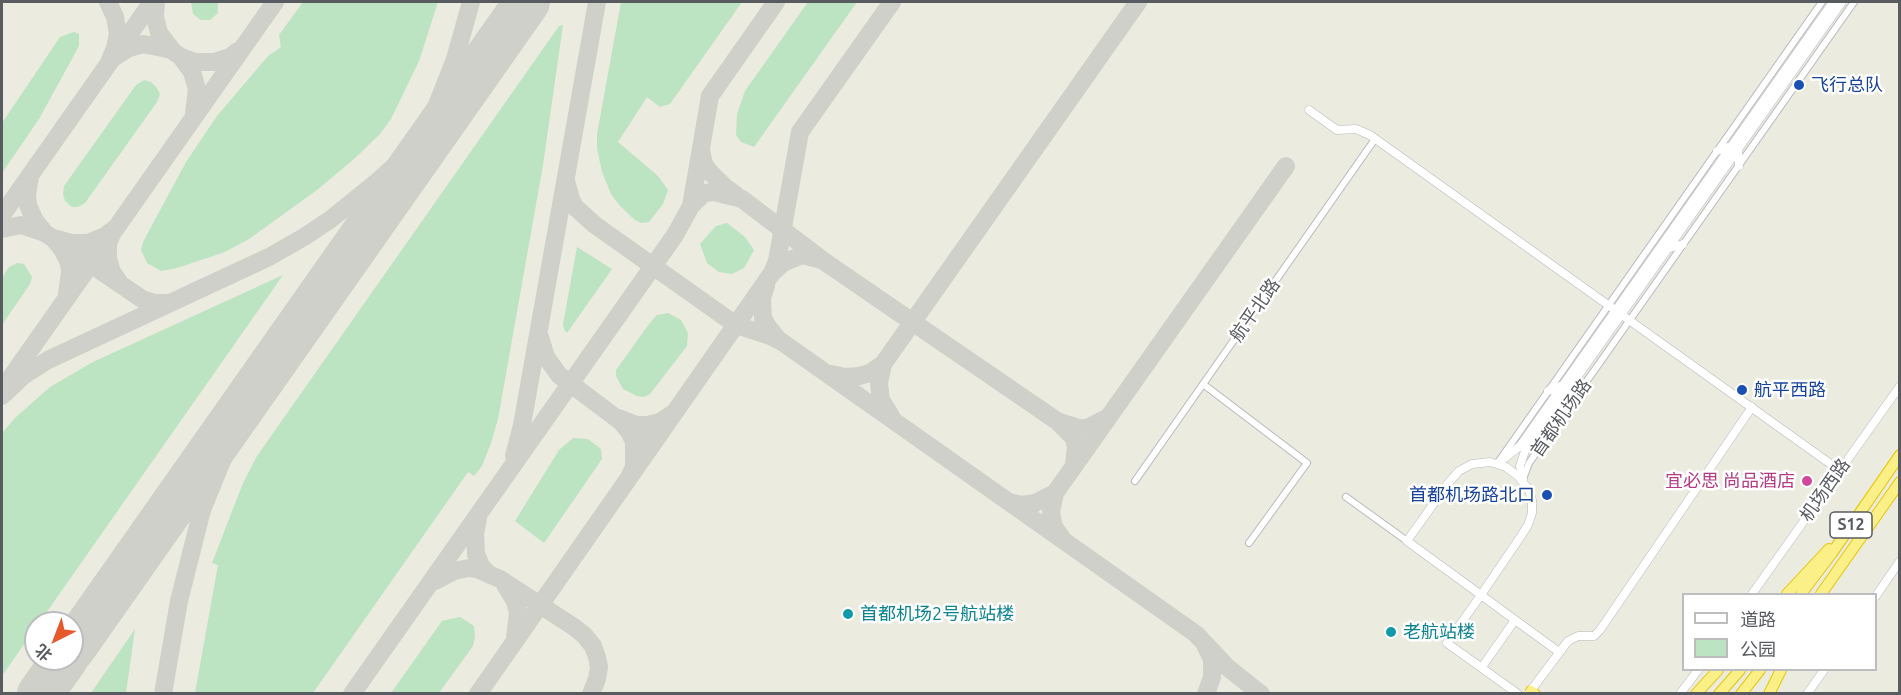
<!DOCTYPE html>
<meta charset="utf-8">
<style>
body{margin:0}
#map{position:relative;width:1901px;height:695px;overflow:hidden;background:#ebebdf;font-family:Ubuntu,"Noto Sans SC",sans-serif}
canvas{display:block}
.frame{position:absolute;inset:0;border:3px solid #585b60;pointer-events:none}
.legend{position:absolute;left:1682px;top:593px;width:195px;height:78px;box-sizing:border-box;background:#fff;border:2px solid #bcbdbf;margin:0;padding:8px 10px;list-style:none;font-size:18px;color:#585b60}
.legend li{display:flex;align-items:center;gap:12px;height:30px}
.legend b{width:30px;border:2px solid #bcbdbf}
.north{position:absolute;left:24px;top:611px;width:60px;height:60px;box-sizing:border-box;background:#fff;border:2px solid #bcbdbf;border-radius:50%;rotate:222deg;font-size:16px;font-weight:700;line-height:24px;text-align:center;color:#585b60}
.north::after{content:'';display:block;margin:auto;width:21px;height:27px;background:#e5592c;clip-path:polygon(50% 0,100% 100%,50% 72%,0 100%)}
</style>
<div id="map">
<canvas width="1901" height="695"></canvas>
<div class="frame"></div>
<ul class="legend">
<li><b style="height:8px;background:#fff"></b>道路</li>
<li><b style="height:16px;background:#bce3c2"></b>公园</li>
</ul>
<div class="north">北</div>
</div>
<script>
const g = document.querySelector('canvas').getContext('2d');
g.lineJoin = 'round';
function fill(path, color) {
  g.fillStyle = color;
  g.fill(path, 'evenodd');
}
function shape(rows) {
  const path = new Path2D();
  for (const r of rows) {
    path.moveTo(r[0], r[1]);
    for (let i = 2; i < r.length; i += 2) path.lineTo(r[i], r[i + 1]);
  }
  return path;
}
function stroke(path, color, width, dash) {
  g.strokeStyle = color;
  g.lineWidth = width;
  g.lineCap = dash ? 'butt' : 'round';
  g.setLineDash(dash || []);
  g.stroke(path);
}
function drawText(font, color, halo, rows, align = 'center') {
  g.font = font + ' Ubuntu,"Noto Sans SC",sans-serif';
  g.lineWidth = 5;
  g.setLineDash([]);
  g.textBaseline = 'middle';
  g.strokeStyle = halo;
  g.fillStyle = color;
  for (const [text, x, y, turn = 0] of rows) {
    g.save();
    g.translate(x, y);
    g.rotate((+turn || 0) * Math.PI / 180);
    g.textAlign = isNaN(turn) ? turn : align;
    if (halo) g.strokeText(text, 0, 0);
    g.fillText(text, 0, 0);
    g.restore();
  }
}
fill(shape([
 [191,2,218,2,218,13,210,20,201,20,193,14],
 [303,2,438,2,419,61,391,119,380,134,354,159,317,190,249,239,225,252,177,268,161,271,147,263,141,250,143,242,186,162,217,116,268,56,281,47,279,35],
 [621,2,742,2,670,104,660,107,647,97,618,142,658,176,668,190,663,204,649,222,641,223,635,220,620,206,611,194,602,172,597,148,597,134],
 [808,2,857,2,754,147,741,142,736,135,737,114,745,91],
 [563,25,543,165,498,419,491,443,482,466,474,476,468,472,313,693,195,693,218,565,212,563,243,483,257,456,559,26],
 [74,32,79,34,79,46,39,119,2,173,2,123,60,37],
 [144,80,151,82,157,88,160,94,157,102,85,203,78,207,72,207,65,201,63,194,64,186,136,85],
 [727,223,745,237,754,250,744,268,732,274,719,272,707,263,700,244,716,226],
 [577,247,612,269,567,333,564,329,563,324],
 [17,263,24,264,32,277,30,284,2,325,2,278,9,267],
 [283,275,39,623,36,623,36,627,2,676,2,433,15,418,50,387,93,362],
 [668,313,681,320,688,333,687,346,650,394,644,397,637,396,623,389,616,376,616,370,649,324,657,315],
 [573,438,588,439,601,449,602,459,544,543,515,521,559,450],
 [460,617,474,626,475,637,473,646,439,693,391,693,442,621],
 [135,629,126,693,91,693]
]), '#bce3c2');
stroke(shape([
 [108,2,115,17,118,34,115,48,110,60,129,48,143,44,172,50,159,33,155,17,156,2],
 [163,44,181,57,192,72,197,89,194,113],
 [181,57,195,62,214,62,230,57,238,51],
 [427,130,455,59,471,2],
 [701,150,704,164,708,170,725,187,736,195],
 [30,176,27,195,28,205,35,221,45,233,142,299,155,303,171,303],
 [566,181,571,199,575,207,595,225,736,325,770,336,782,342,1196,634,1227,667,1261,694],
 [391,194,412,157],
 [691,206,704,193,714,192,742,199,825,262,1057,421],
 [2,215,152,2],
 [2,229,21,225,45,233],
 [772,273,783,263,802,255,822,260],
 [766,286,762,298,763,318,768,327,778,339],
 [67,294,70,272,69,263,62,249,53,238,71,243,88,243,105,236,114,229,108,244,108,259,112,272,119,282],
 [540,337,546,357,559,375,652,445],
 [883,364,879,383,881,400,891,416],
 [831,374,845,377,859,376,870,373,883,364,1138,2],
 [9,380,275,2],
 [2,396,23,376,48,360,269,257,304,237,331,219,378,181,408,154,449,112],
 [514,456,522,425,597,2],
 [1074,466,1076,446,1073,437,1057,421,1079,428,1087,428,1107,418],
 [631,473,634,467,634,442,630,433,618,418,636,425,647,425,660,422,672,414],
 [1009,502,1022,505,1035,503,1055,493],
 [478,519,475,533,476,554,481,566,490,575],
 [1062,538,1054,527,1051,512,1055,493,1286,166],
 [435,581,454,571,469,568,477,569,500,579,574,627,584,635,593,646,597,657,599,667,597,679,591,694],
 [505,585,515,601,518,613,515,638],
 [163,694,179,601,202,510,230,441,270,366],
 [352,694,675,235,691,206,710,96,776,2],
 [478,694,772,273,777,261,800,132,892,2],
 [1206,694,1212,677,1212,659,1206,647]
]), '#cfd0ca', 18);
stroke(shape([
 [72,649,527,2],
 [40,694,65,659]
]), '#cfd0ca', 46);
const minor = shape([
 [1203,384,1307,463,1249,543],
 [1499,461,1822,2],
 [1523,479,1529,463,1854,2],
 [1135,481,1375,139],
 [1346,497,1407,541]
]);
const tertiary = shape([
 [1309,110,1337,130,1356,129,1370,135,1839,470],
 [1738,150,1739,166],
 [1717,151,1731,146],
 [1670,248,1683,244],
 [1548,391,1563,385],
 [1569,408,1570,391],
 [1497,464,1520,446,1833,2],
 [1523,480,1520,466,1525,451,1842,2],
 [1752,594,1900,386],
 [1876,596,1900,561],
 [1482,667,1515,620],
 [1529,693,1568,641,1578,636,1594,636,1600,630,1752,407],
 [1518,694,1447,643,1481,595,1521,536,1528,525,1532,513,1532,500,1529,490,1518,476,1506,467,1490,462,1472,464,1459,471,1449,482,1407,541,1481,595,1515,620,1559,652],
 [1680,694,1698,670],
 [1807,694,1824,670]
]);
const motorway = shape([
 [1787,594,1829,549],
 [1801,594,1832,553,1900,455],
 [1821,594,1900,482],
 [1531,691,1535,694],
 [1696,694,1718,670],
 [1719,694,1740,670],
 [1741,694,1760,670],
 [1769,694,1781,670]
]);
stroke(minor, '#b7b9be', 8);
stroke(tertiary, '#b7b9be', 9);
stroke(motorway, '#e6c504', 12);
stroke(minor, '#fff', 6);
stroke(tertiary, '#fff', 8);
stroke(motorway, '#faf087', 10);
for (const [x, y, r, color] of [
 [1799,85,6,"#1a4fb4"],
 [1742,390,6,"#1a4fb4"],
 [1807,481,6,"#d1479c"],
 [1547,495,6,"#1a4fb4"],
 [848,614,6,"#0f9aa8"],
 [1391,632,6,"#0f9aa8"]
]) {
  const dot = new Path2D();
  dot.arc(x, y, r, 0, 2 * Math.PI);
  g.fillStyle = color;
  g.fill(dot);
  stroke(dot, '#fff', 2);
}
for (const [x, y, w] of [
 [1851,525,42]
]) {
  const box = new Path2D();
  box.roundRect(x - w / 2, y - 13, w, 26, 4.5);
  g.fillStyle = '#fff';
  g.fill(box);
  stroke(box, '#585b60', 1.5);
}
drawText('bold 16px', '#585b60', null, [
 ["S12",1851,525]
]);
drawText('18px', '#164399', '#fff', [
 ["飞行总队",1811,85],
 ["航平西路",1754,390],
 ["首都机场路北口",1535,495,"right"]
], 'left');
drawText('18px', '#585b60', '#fff', [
 ["航平北路",1255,310,-55],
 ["首都机场路",1561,418,-55],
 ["机场西路",1825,490,-55]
]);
drawText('18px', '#b23c85', '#fff', [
 ["宜必思 尚品酒店",1795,481]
], 'right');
drawText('18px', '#0d838f', '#fff', [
 ["首都机场2号航站楼",860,614],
 ["老航站楼",1403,632]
], 'left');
</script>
